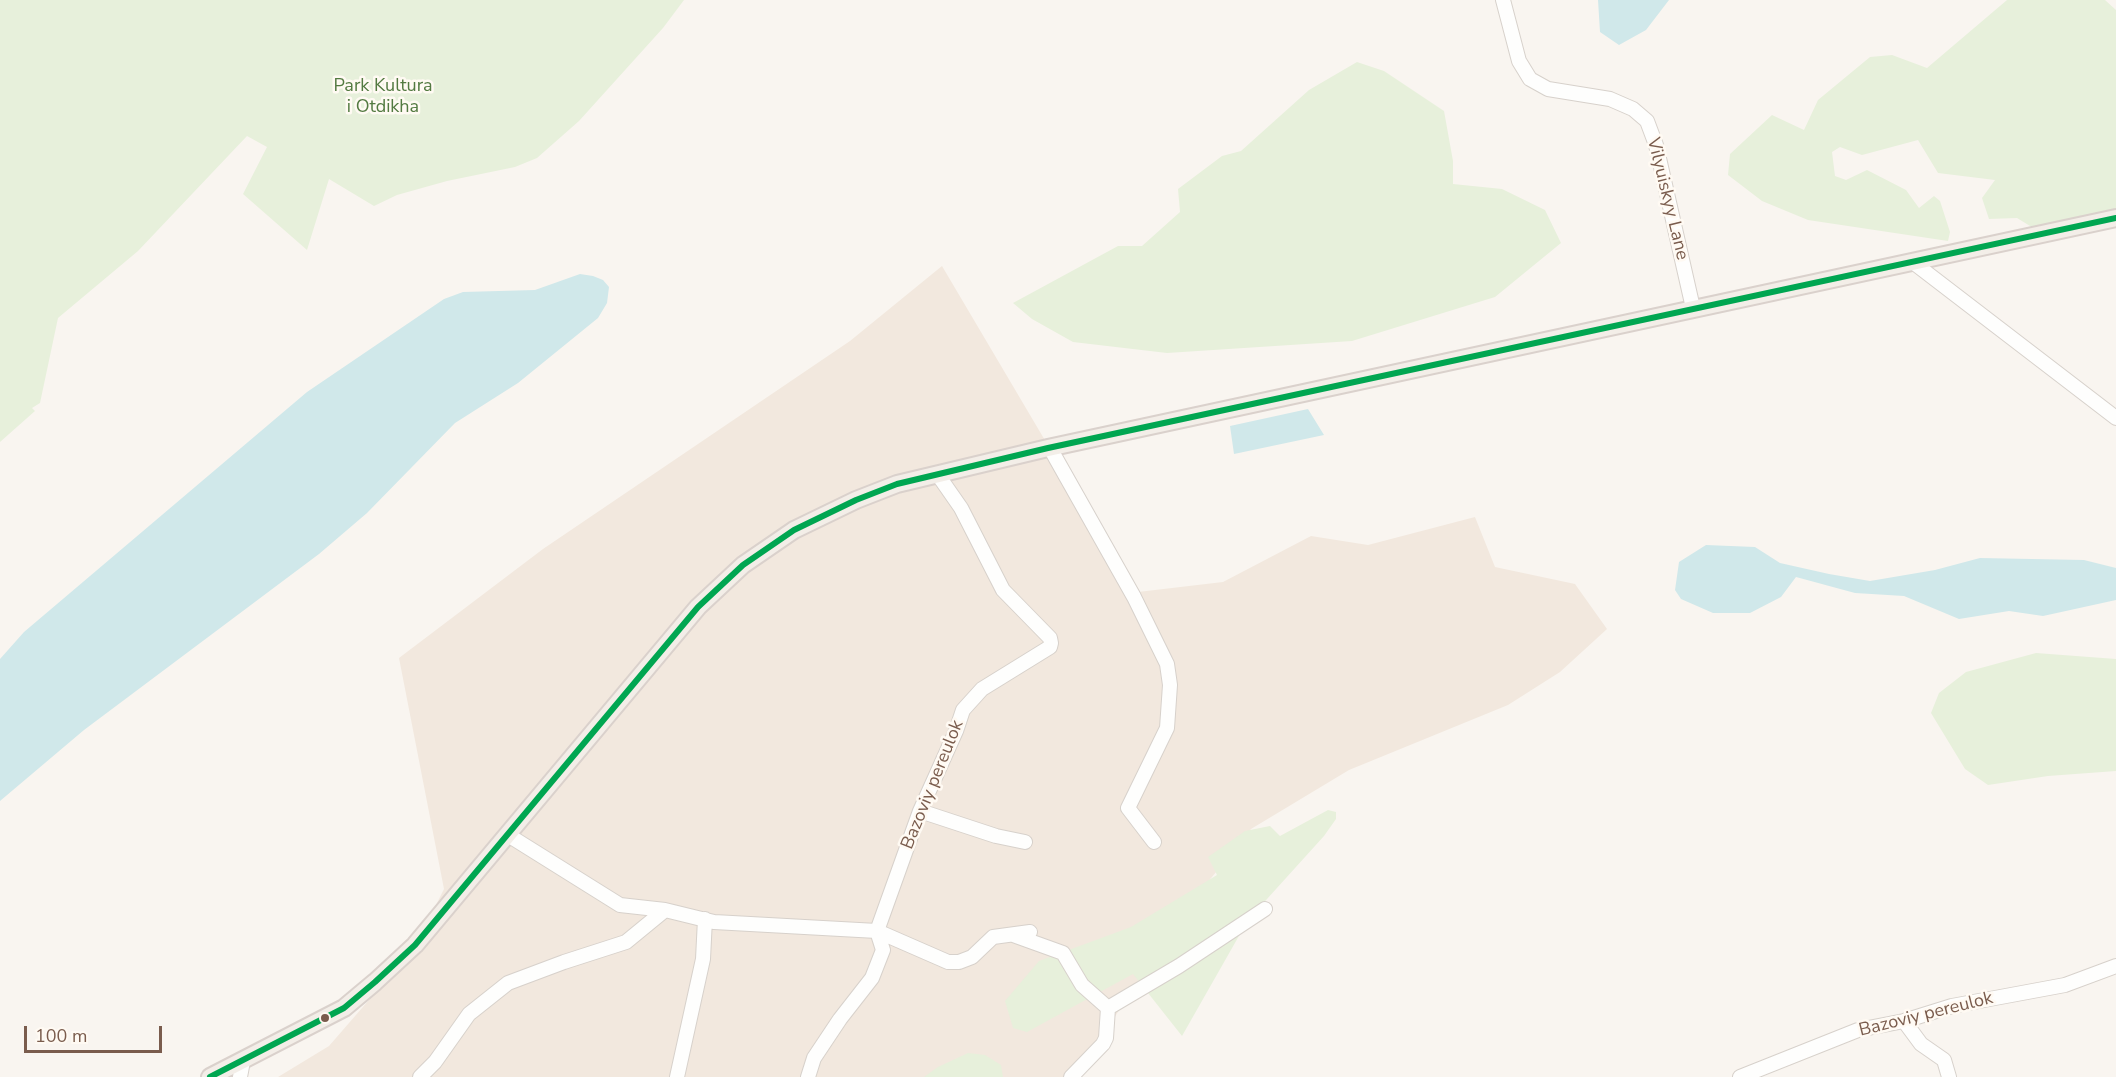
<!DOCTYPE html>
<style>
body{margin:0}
#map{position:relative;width:2116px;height:1077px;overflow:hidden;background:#f9f5f0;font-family:"Nunito Sans",sans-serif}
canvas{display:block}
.scale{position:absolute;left:24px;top:1026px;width:138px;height:27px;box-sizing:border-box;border:3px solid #7a5c4d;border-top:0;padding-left:8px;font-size:18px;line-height:21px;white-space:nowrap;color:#7a5c4d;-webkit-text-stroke:4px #fffaf3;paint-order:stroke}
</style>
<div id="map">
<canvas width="2116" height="1077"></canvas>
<div class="scale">100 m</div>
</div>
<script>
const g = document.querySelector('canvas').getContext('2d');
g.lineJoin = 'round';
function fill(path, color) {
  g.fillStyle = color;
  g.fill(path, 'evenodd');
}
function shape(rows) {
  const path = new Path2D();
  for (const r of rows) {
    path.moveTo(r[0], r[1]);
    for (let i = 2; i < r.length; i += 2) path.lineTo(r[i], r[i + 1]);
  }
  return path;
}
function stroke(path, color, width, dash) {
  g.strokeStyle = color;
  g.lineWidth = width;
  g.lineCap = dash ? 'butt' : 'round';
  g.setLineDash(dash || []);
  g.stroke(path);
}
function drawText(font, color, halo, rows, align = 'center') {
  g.font = font + ' "Nunito Sans",sans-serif';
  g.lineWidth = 5;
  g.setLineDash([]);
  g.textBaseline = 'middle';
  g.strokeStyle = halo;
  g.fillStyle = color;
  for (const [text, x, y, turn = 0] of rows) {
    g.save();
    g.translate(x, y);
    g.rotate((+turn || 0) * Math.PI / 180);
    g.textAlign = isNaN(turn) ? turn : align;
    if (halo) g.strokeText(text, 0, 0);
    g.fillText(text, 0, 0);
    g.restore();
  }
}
fill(shape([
 [942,266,1069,481,1138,592,1223,582,1311,536,1368,545,1475,517,1495,567,1575,584,1607,629,1560,672,1508,705,1349,770,1251,829,1177,920,1082,1068,1079,1077,278,1077,329,1046,415,947,444,889,399,658,543,549,850,341]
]), '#f2e8de');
fill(shape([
 [0,0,684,0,663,28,579,121,537,158,515,167,447,181,397,195,374,206,329,179,307,250,243,194,267,147,247,136,138,251,58,318,40,403,32,408,35,411,0,442],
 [2007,0,2105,0,2116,10,2116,210,2035,229,2017,218,1989,219,1982,198,1995,180,1938,173,1918,140,1862,155,1840,147,1832,152,1835,176,1846,180,1867,170,1906,190,1919,208,1934,196,1940,201,1950,232,1948,241,1808,220,1762,201,1728,175,1730,154,1772,115,1804,130,1818,100,1870,57,1892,55,1927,68],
 [1357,62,1384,71,1444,111,1453,161,1453,184,1502,189,1545,210,1561,243,1495,297,1352,341,1167,353,1073,342,1032,319,1013,303,1118,246,1142,246,1180,212,1178,189,1222,156,1241,151,1309,90],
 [2036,653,2116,659,2116,771,2048,776,1988,785,1965,769,1931,713,1939,693,1966,672],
 [1328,810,1336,812,1336,819,1324,836,1248,920,1182,1036,1133,974,1027,1032,1013,1028,1005,1001,1039,961,1131,927,1217,875,1208,857,1245,831,1270,826,1280,836],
 [968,1053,985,1055,1001,1065,1003,1077,924,1077,938,1067]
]), '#e7f0db');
fill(shape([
 [1598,0,1669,0,1646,30,1619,45,1600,32],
 [580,274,593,276,603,280,609,287,607,303,598,318,518,383,455,423,367,513,319,554,84,730,0,801,0,659,24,632,307,392,444,299,463,292,535,290],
 [1308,409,1324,435,1234,454,1230,426],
 [1706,545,1755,547,1780,563,1829,574,1870,581,1935,570,1980,558,2084,560,2116,568,2116,600,2043,616,2009,611,1959,619,1904,596,1855,593,1796,577,1781,597,1750,613,1713,613,1681,599,1675,590,1679,562]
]), '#d0e8ea');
const minor = shape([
 [1503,0,1519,61,1530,79,1548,89,1610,99,1633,109,1647,121,1656,145,1693,308],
 [1914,263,2116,418],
 [1050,448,1134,597,1167,664,1170,685,1167,728,1128,808,1154,842],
 [920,811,996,836,1025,842],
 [508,835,620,905,665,910,714,922,877,931,948,962,959,962,972,957,993,937,1030,932],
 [1013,935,1063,953,1082,985,1108,1008,1179,966,1265,909],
 [1904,1021,1921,1044,1944,1060,1949,1077],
 [240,1077,243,1061],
 [420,1077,435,1062,469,1014,508,983,564,962,626,942,665,910],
 [677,1077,703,959,705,919],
 [808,1077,814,1058,840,1019,872,978,883,950,877,931,920,811,956,731,963,710,982,689,1050,647,1051,643,1050,638,1003,590,961,508,938,475],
 [1071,1077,1103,1044,1106,1038,1108,1008],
 [1740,1077,1858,1030,1904,1021,1952,1006,2065,985,2116,966]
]);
const major = shape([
 [210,1077,344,1008,375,982,415,945,698,607,743,565,794,530,856,500,897,484,1048,448,2116,218]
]);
stroke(minor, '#d7d1cb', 16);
stroke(major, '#dad1cc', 20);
stroke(minor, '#fefefd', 14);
stroke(major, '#f3eee8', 16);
stroke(shape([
 [210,1077,344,1008,375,982,415,945,698,607,743,565,794,530,856,500,897,484,1048,448,2116,218]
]), '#00a651', 6);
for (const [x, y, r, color] of [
 [325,1018,5,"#7a5c4d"]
]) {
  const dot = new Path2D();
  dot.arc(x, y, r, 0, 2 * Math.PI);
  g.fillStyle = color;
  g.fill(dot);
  stroke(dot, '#fffaf3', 2);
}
drawText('18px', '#537a41', '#fffaf3', [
 ["Park Kultura",383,87],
 ["i Otdikha",383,108]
]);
drawText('18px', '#7a5c4d', '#fffaf3', [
 ["Vilyuiskyy Lane",1667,199,76],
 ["Bazoviy pereulok",933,785,-68],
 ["Bazoviy pereulok",1926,1015,-14]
]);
</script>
